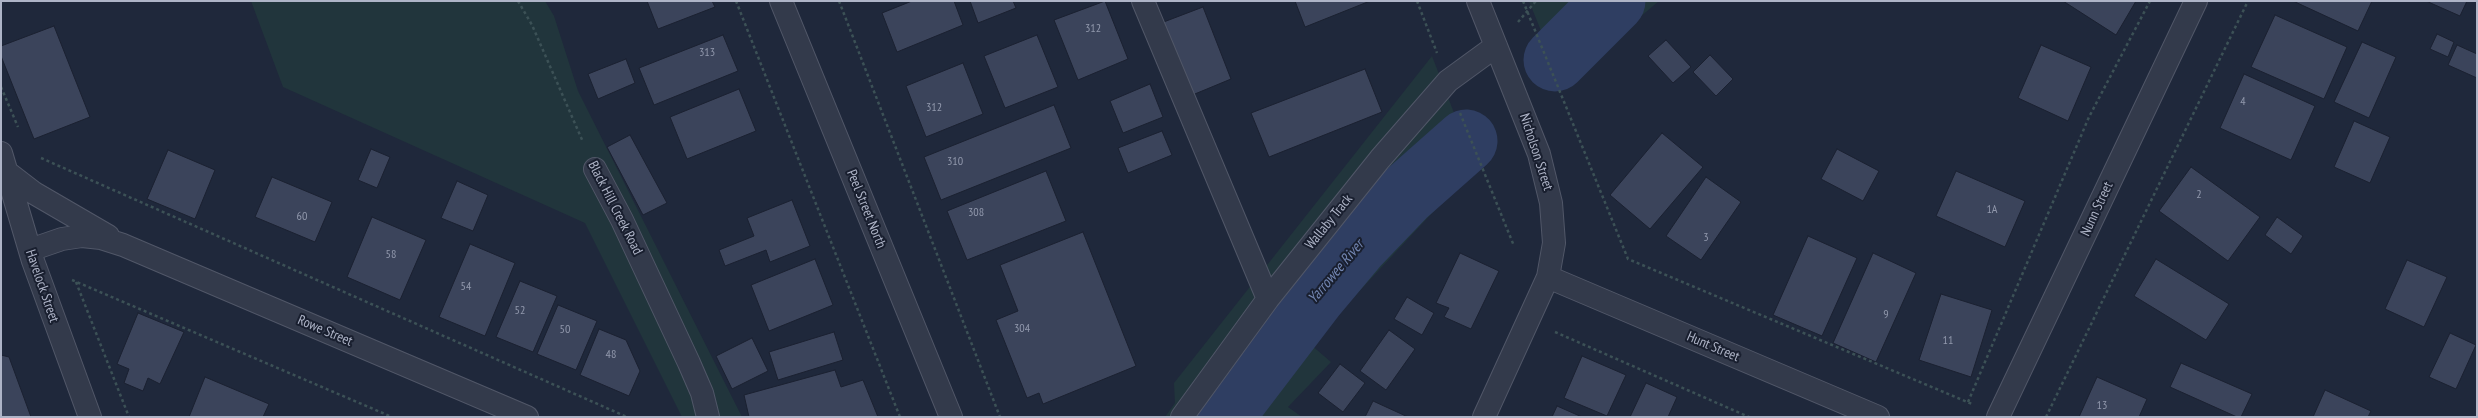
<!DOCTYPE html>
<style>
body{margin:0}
#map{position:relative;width:2478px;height:418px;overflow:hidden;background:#1f283b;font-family:"PT Sans Narrow",sans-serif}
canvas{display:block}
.frame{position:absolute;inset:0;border:2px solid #aeb4c7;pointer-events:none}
</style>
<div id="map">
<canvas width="2478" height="418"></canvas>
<div class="frame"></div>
</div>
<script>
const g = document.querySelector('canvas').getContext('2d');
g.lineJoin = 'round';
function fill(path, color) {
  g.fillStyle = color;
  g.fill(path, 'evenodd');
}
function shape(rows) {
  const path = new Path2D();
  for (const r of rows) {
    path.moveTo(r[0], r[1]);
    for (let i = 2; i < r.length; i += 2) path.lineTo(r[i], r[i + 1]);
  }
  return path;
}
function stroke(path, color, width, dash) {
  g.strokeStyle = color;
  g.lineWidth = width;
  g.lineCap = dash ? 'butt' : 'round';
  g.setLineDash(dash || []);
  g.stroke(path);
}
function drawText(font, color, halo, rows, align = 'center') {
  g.font = font + ' "PT Sans Narrow",sans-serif';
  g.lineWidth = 4;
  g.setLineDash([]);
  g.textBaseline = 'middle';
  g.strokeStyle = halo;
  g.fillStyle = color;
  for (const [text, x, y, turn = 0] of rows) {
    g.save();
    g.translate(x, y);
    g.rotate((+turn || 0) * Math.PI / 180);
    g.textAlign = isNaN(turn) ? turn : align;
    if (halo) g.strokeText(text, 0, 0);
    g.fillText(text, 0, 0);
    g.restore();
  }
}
fill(shape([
 [251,1,545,1,554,16,578,91,742,417,682,417,585,223,283,87],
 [1529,1,1659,1,1562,83],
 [1432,56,1475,167,1310,344,1331,362,1288,407,1302,417,1165,417,1175,403,1174,383]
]), '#21353c');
stroke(shape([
 [1555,60,1614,1],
 [1222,417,1315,295,1357,245,1405,195,1466,141]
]), '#2f3e62', 63);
const building = shape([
 [647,1,712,1,715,7,658,29,647,1],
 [912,1,954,1,963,25,897,52,882,13,912,1],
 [970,1,1013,1,1016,8,978,23,970,1],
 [1105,1,1128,59,1078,80,1054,20,1105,1],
 [1295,1,1370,1,1305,27,1295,1],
 [2063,1,2136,1,2116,35,2063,1],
 [2293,1,2372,1,2358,31,2293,1],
 [2426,1,2467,1,2460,16,2426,1],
 [1203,7,1231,79,1190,96,1161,23,1203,7],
 [2275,15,2347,47,2324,99,2251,67,2275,15],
 [54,26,90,117,34,139,1,56,1,46,54,26],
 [2437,34,2454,42,2448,57,2430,49,2437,34],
 [723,35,738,71,654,105,639,68,723,35],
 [1037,35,1058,87,1005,108,984,56,1037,35],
 [1666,40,1691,67,1673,83,1648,56,1666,40],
 [2362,42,2396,57,2369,118,2334,102,2362,42],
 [2041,45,2091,67,2068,121,2018,98,2041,45],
 [2457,45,2477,54,2477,78,2448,65,2457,45],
 [1710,55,1733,79,1716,96,1693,72,1710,55],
 [626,59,635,83,598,99,588,74,626,59],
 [963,63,983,114,926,137,906,86,963,63],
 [1365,69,1382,112,1269,157,1251,113,1365,69],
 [2244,74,2315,106,2291,160,2220,128,2244,74],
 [1150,84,1163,117,1123,133,1110,101,1150,84],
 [739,89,756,131,687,159,670,117,739,89],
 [1054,105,1071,148,941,200,924,157,1054,105],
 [2354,121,2390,137,2370,183,2334,167,2354,121],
 [1162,131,1172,155,1128,173,1118,148,1162,131],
 [1662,133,1703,167,1650,229,1610,195,1662,133],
 [630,135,667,203,643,215,607,147,630,135],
 [371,149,390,157,377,188,358,180,371,149],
 [1837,149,1879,171,1863,201,1821,179,1837,149],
 [168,150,215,170,195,219,147,199,168,150],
 [2191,167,2260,217,2228,261,2159,211,2191,167],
 [1046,171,1066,221,967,260,947,211,1046,171],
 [1956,171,2025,201,2005,247,1936,216,1956,171],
 [272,177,332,202,315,242,255,217,272,177],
 [1706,177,1741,202,1701,260,1666,236,1706,177],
 [457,181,488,195,473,231,441,218,457,181],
 [792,200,810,246,770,262,766,250,725,266,719,250,754,236,747,218,792,200],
 [372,217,426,240,400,300,347,277,372,217],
 [2277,217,2303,236,2291,254,2265,235,2277,217],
 [1083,232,1136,366,1043,404,1039,393,1027,398,996,320,1018,311,1000,265,1083,232],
 [1808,236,1857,258,1822,336,1773,315,1808,236],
 [470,244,515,263,485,336,439,317,470,244],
 [1460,253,1499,271,1471,329,1444,317,1449,308,1436,303,1460,253],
 [1873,253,1916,273,1876,362,1833,343,1873,253],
 [815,259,833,305,769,331,751,285,815,259],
 [2156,259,2229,304,2206,340,2134,296,2156,259],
 [2407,260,2447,277,2424,327,2385,309,2407,260],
 [520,281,557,296,533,352,496,337,520,281],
 [1941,294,1992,310,1971,377,1919,360,1941,294],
 [1407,297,1434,313,1422,335,1394,319,1407,297],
 [558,305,597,321,576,370,537,354,558,305],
 [138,313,184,332,160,384,148,378,143,391,124,383,129,369,117,364,138,313],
 [599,329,626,340,640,371,629,396,580,375,599,329],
 [1389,330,1415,349,1386,390,1360,371,1389,330],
 [834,332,843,360,778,380,769,352,834,332],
 [2450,333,2476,345,2456,389,2429,377,2450,333],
 [752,338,768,371,732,389,716,356,752,338],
 [1,355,9,357,31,417,1,417,1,355],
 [1582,356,1626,375,1607,416,1564,398,1582,356],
 [2181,363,2252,394,2241,417,2237,417,2170,387,2181,363],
 [1340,364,1365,383,1343,412,1318,393,1340,364],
 [835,370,841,387,863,380,878,417,749,417,744,395,835,370],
 [205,377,269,404,263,417,189,417,205,377],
 [2097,377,2147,399,2139,417,2079,417,2097,377],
 [1646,383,1677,397,1668,417,1630,417,1646,383],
 [2325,390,2371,411,2368,417,2313,417,2325,390],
 [1373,401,1408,417,1365,417,1373,401],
 [1557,406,1582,417,1552,417,1557,406]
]);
fill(building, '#3b445b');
stroke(building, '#1b2131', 1);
const minor = shape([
 [781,1,951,417],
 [1143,1,1268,299],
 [1478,1,1539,154,1551,203,1554,243,1548,277,1484,417],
 [1,153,33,261,90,417],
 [595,169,622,220,689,363,702,393,708,417],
 [8,173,34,193,108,236],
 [30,250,62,239,82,236,101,238,123,245,527,417],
 [1548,277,1878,417],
 [1182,417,1268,299,1380,159,1448,81,1496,46],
 [1998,417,2196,1]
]);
stroke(minor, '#515768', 24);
stroke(shape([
 [518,1,532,25,583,142],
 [736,1,900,417],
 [839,1,1000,417],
 [1417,1,1437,53],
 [1523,1,1628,259,1972,404],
 [1518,22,1536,1],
 [1,87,18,127],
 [1460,113,1514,246],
 [41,158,627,417],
 [72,280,392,417],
 [76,282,129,417],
 [1555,332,1749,417],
 [1968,402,2089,117,2150,1],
 [2046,417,2248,1]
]), '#3c5156', 2.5, [3, 3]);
stroke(minor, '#333a4b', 22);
drawText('12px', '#9198ac', null, [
 ["312",1093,29],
 ["313",707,53],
 ["4",2243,102],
 ["312",934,108],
 ["310",955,162],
 ["2",2199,195],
 ["1A",1992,210],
 ["308",976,213],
 ["60",302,217],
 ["3",1706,238],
 ["58",391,255],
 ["54",466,287],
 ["52",520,311],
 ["9",1886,315],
 ["304",1022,329],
 ["50",565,330],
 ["11",1948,341],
 ["48",611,355],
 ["13",2102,406]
]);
drawText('14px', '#aeb4c7', '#191f2f', [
 ["Nicholson Street",1536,152,72],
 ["Black Hill Creek Road",615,208,63],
 ["Peel Street North",866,209,68],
 ["Nunn Street",2097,209,-65],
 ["Wallaby Track",1329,222,-51],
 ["Havelock Street",42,286,71],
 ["Rowe Street",325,331,23],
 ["Hunt Street",1713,347,23]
]);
drawText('italic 15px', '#7386b2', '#191f2f', [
 ["Yarrowee River",1336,272,-50]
]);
</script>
